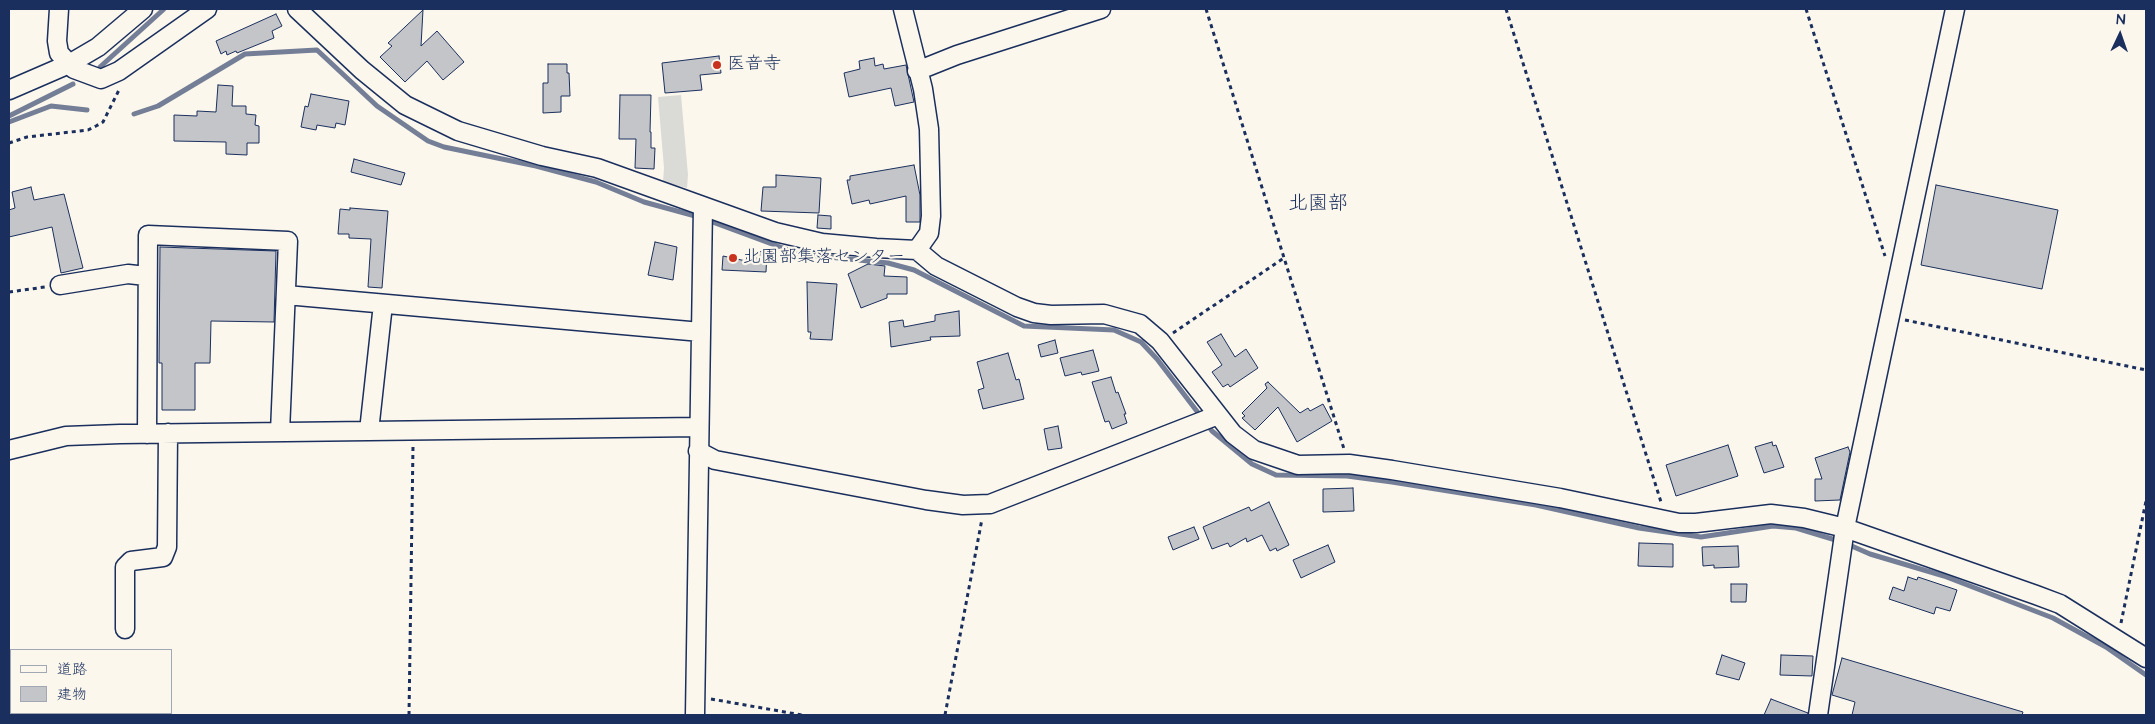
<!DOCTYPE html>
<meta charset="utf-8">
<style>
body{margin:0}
#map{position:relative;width:2155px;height:724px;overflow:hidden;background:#fbf7ec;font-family:"Architects Daughter","Klee One",sans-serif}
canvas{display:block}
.frame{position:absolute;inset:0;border:10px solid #1b2f5e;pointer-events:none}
.legend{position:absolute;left:10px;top:649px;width:162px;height:65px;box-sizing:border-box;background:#fbf7ec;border:1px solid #a1a7b3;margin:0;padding:6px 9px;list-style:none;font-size:15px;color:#1b2f5e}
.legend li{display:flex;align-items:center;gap:10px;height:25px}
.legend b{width:25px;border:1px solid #a1a7b3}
.north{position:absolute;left:2095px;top:10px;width:50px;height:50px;-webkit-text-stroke:4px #fbf7ec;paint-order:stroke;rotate:3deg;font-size:14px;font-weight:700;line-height:20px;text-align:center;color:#1b2f5e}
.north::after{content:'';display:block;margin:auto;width:18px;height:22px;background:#1b2f5e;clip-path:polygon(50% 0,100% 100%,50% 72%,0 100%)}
</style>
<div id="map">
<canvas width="2155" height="724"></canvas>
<div class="frame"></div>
<ul class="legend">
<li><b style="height:6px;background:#fbf7ec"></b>道路</li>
<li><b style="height:14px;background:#c3c5c9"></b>建物</li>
</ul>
<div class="north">N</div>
</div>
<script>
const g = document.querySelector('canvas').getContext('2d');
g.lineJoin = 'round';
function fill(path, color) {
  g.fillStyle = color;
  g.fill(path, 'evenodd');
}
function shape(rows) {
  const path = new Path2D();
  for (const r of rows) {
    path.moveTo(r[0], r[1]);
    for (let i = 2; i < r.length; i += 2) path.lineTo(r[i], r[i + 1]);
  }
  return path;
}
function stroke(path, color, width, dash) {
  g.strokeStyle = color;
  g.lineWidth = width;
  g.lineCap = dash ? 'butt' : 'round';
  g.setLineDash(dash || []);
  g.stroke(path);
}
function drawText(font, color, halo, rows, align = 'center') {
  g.font = font + ' "Architects Daughter","Klee One",sans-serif';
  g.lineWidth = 4.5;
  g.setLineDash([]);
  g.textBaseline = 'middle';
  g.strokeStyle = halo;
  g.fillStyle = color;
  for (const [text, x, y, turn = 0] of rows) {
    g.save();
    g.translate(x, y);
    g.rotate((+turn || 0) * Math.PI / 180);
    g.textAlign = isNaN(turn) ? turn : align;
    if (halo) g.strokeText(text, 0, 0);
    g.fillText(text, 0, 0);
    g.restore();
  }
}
fill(shape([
 [681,95,688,175,687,188,663,182,664,168,658,97]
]), '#dadad7');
stroke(shape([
 [100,67,164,9],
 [134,114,158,106,245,54,317,50,377,106,428,141,444,147,536,166,596,182,644,202,699,217],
 [9,116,73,84],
 [9,122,51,106,87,110],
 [707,220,799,254,888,263,914,270,1024,326,1114,330,1141,342,1157,359,1212,431,1252,464,1276,475,1347,476,1392,482,1536,505,1639,528,1701,537,1773,526,1796,528,1839,541],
 [1847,544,1870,554,1944,576,2053,618,2106,647,2146,675]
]), '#747e96', 5);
const building = shape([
 [423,10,421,46,437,31,464,62,443,80,427,61,405,82,380,57,392,46,388,43,423,10],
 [276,14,282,26,272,31,274,38,237,53,236,51,227,55,226,51,221,54,216,41,276,14],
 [719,56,721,73,700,75,702,90,665,93,662,63,719,56],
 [874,58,875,66,883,64,884,69,906,65,914,102,895,106,891,88,849,97,844,73,860,69,859,61,874,58],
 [548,64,567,64,567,73,569,73,570,96,561,96,561,112,543,113,543,83,548,83,548,64],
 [218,85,233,86,232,106,246,106,246,114,256,115,255,125,259,126,259,143,247,143,247,155,226,154,226,142,174,141,174,115,197,116,197,111,216,112,218,85],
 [311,94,349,101,345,125,336,123,335,128,317,125,316,130,301,127,305,106,308,107,311,94],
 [620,95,651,95,650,132,651,132,651,148,655,148,654,169,635,168,636,139,619,139,620,95],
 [354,159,405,173,401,185,351,172,354,159],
 [914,165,920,195,920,222,906,222,906,196,870,204,869,200,852,204,847,180,850,180,850,176,914,165],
 [776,175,821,178,819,213,761,211,763,187,776,187,776,175],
 [1936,185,2058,210,2042,289,1921,265,1936,185],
 [31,187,34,200,64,194,83,268,61,273,52,227,9,237,9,210,15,208,12,192,31,187],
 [350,208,388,211,382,288,368,287,371,239,349,238,349,234,338,234,340,209,350,210,350,208],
 [818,215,831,216,831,229,817,228,818,215],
 [655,242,677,247,673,280,648,275,655,242],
 [160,247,276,251,274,322,211,321,210,363,195,363,195,410,162,410,162,363,159,363,160,247],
 [748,251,767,252,766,272,722,270,723,256,746,261,748,251],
 [868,264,885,266,884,276,907,277,907,294,887,294,887,298,861,308,848,274,868,264],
 [807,282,837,284,832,340,810,339,811,332,808,332,807,282],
 [959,311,960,336,930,337,931,340,891,347,889,322,903,320,904,327,935,321,935,315,959,311],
 [1221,334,1235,357,1246,349,1258,368,1230,387,1228,384,1223,387,1212,372,1222,365,1207,342,1221,334],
 [1055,340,1058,353,1041,357,1038,345,1055,340],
 [1093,350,1099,371,1082,375,1081,372,1065,376,1060,358,1093,350],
 [1008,353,1016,380,1019,379,1024,399,983,409,978,390,984,388,977,362,1008,353],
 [1111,377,1116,393,1118,392,1126,414,1124,414,1127,423,1112,429,1109,421,1105,422,1092,382,1111,377],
 [1268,382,1300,413,1308,408,1310,411,1323,404,1332,421,1297,442,1278,407,1255,430,1242,418,1245,416,1242,413,1267,388,1265,384,1268,382],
 [1058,426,1062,448,1048,450,1044,429,1058,426],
 [1772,442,1773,446,1776,445,1784,467,1764,473,1755,447,1772,442],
 [1728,445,1738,476,1676,496,1666,465,1728,445],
 [1848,447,1850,452,1840,500,1815,501,1815,479,1822,479,1815,458,1848,447],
 [1353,488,1354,511,1323,512,1323,489,1353,488],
 [1269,502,1289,545,1277,551,1276,548,1270,551,1262,535,1247,542,1246,538,1230,547,1228,543,1212,549,1203,527,1249,507,1251,511,1269,502],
 [1194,527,1199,539,1173,550,1168,537,1194,527],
 [1639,543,1673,544,1673,567,1638,566,1639,543],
 [1328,545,1335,562,1301,578,1293,560,1328,545],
 [1738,546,1739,567,1714,568,1714,565,1703,566,1702,547,1738,546],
 [1908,577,1917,580,1918,577,1957,590,1950,611,1936,607,1934,614,1889,599,1893,587,1904,591,1908,577],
 [1731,584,1747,584,1746,602,1731,602,1731,584],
 [1722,655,1745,663,1739,680,1716,674,1722,655],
 [1781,655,1813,656,1812,676,1780,675,1781,655],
 [1842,658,2023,712,2022,715,1852,715,1855,702,1832,695,1842,658],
 [1771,699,1808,713,1808,715,1764,715,1771,699]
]);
fill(building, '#c3c5c9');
stroke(building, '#1b2f5e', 1);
const minor = shape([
 [59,9,57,41,59,53,74,69,101,79,119,71,207,9],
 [297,9,362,70,405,105,458,131,542,156,597,168,775,232,822,243,876,248,917,250,936,266,1017,307,1034,313,1051,315,1104,314,1140,324,1160,341,1233,434,1254,450,1298,465,1349,464,1392,470,1560,498,1679,523,1696,523,1771,514,1804,518,1845,528,2036,595,2060,604,2146,658],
 [903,9,923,89,929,129,931,216,929,233,917,250],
 [917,71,957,55,1101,9],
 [9,90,69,64,98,47,143,9],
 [60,285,128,274,146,276],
 [286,295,701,332],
 [369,431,383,304],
 [147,434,148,235,288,241,280,432],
 [9,450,66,436,120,434,699,427],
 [698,451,715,460,926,500,963,505,990,504,1218,415],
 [125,629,125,567,131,561,163,557,167,547,168,433],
 [695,715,703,206],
 [1818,715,1845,528,1955,9]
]);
const highway = shape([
 [9,714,9,715]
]);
stroke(minor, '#1b2f5e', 21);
stroke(highway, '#1b2f5e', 29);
stroke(shape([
 [1206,9,1344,449],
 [1506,9,1661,502],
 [1806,9,1885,256],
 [9,143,27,137,88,130,96,126,103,122,119,90],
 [9,292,45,287],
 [1905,320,2146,370],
 [1173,333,1284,258],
 [2121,623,2146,501],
 [711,699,802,715],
 [123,715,124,713],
 [409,715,413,446],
 [945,715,982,519]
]), '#1b2f5e', 3, [4, 4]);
stroke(minor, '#fbf7ec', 18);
stroke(highway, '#fbf7ec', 25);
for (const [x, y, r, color] of [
 [717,65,5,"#c8321e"],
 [733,258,5,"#c8321e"]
]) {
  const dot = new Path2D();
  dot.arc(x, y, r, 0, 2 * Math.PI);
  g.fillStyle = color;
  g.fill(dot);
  stroke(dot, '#fbf7ec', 2);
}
drawText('18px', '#1b2f5e', '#fbf7ec', [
 ["医音寺",727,65],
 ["北園部集落センター",743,258]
], 'left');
drawText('20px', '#1b2f5e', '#fbf7ec', [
 ["北園部",1318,205]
]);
</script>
